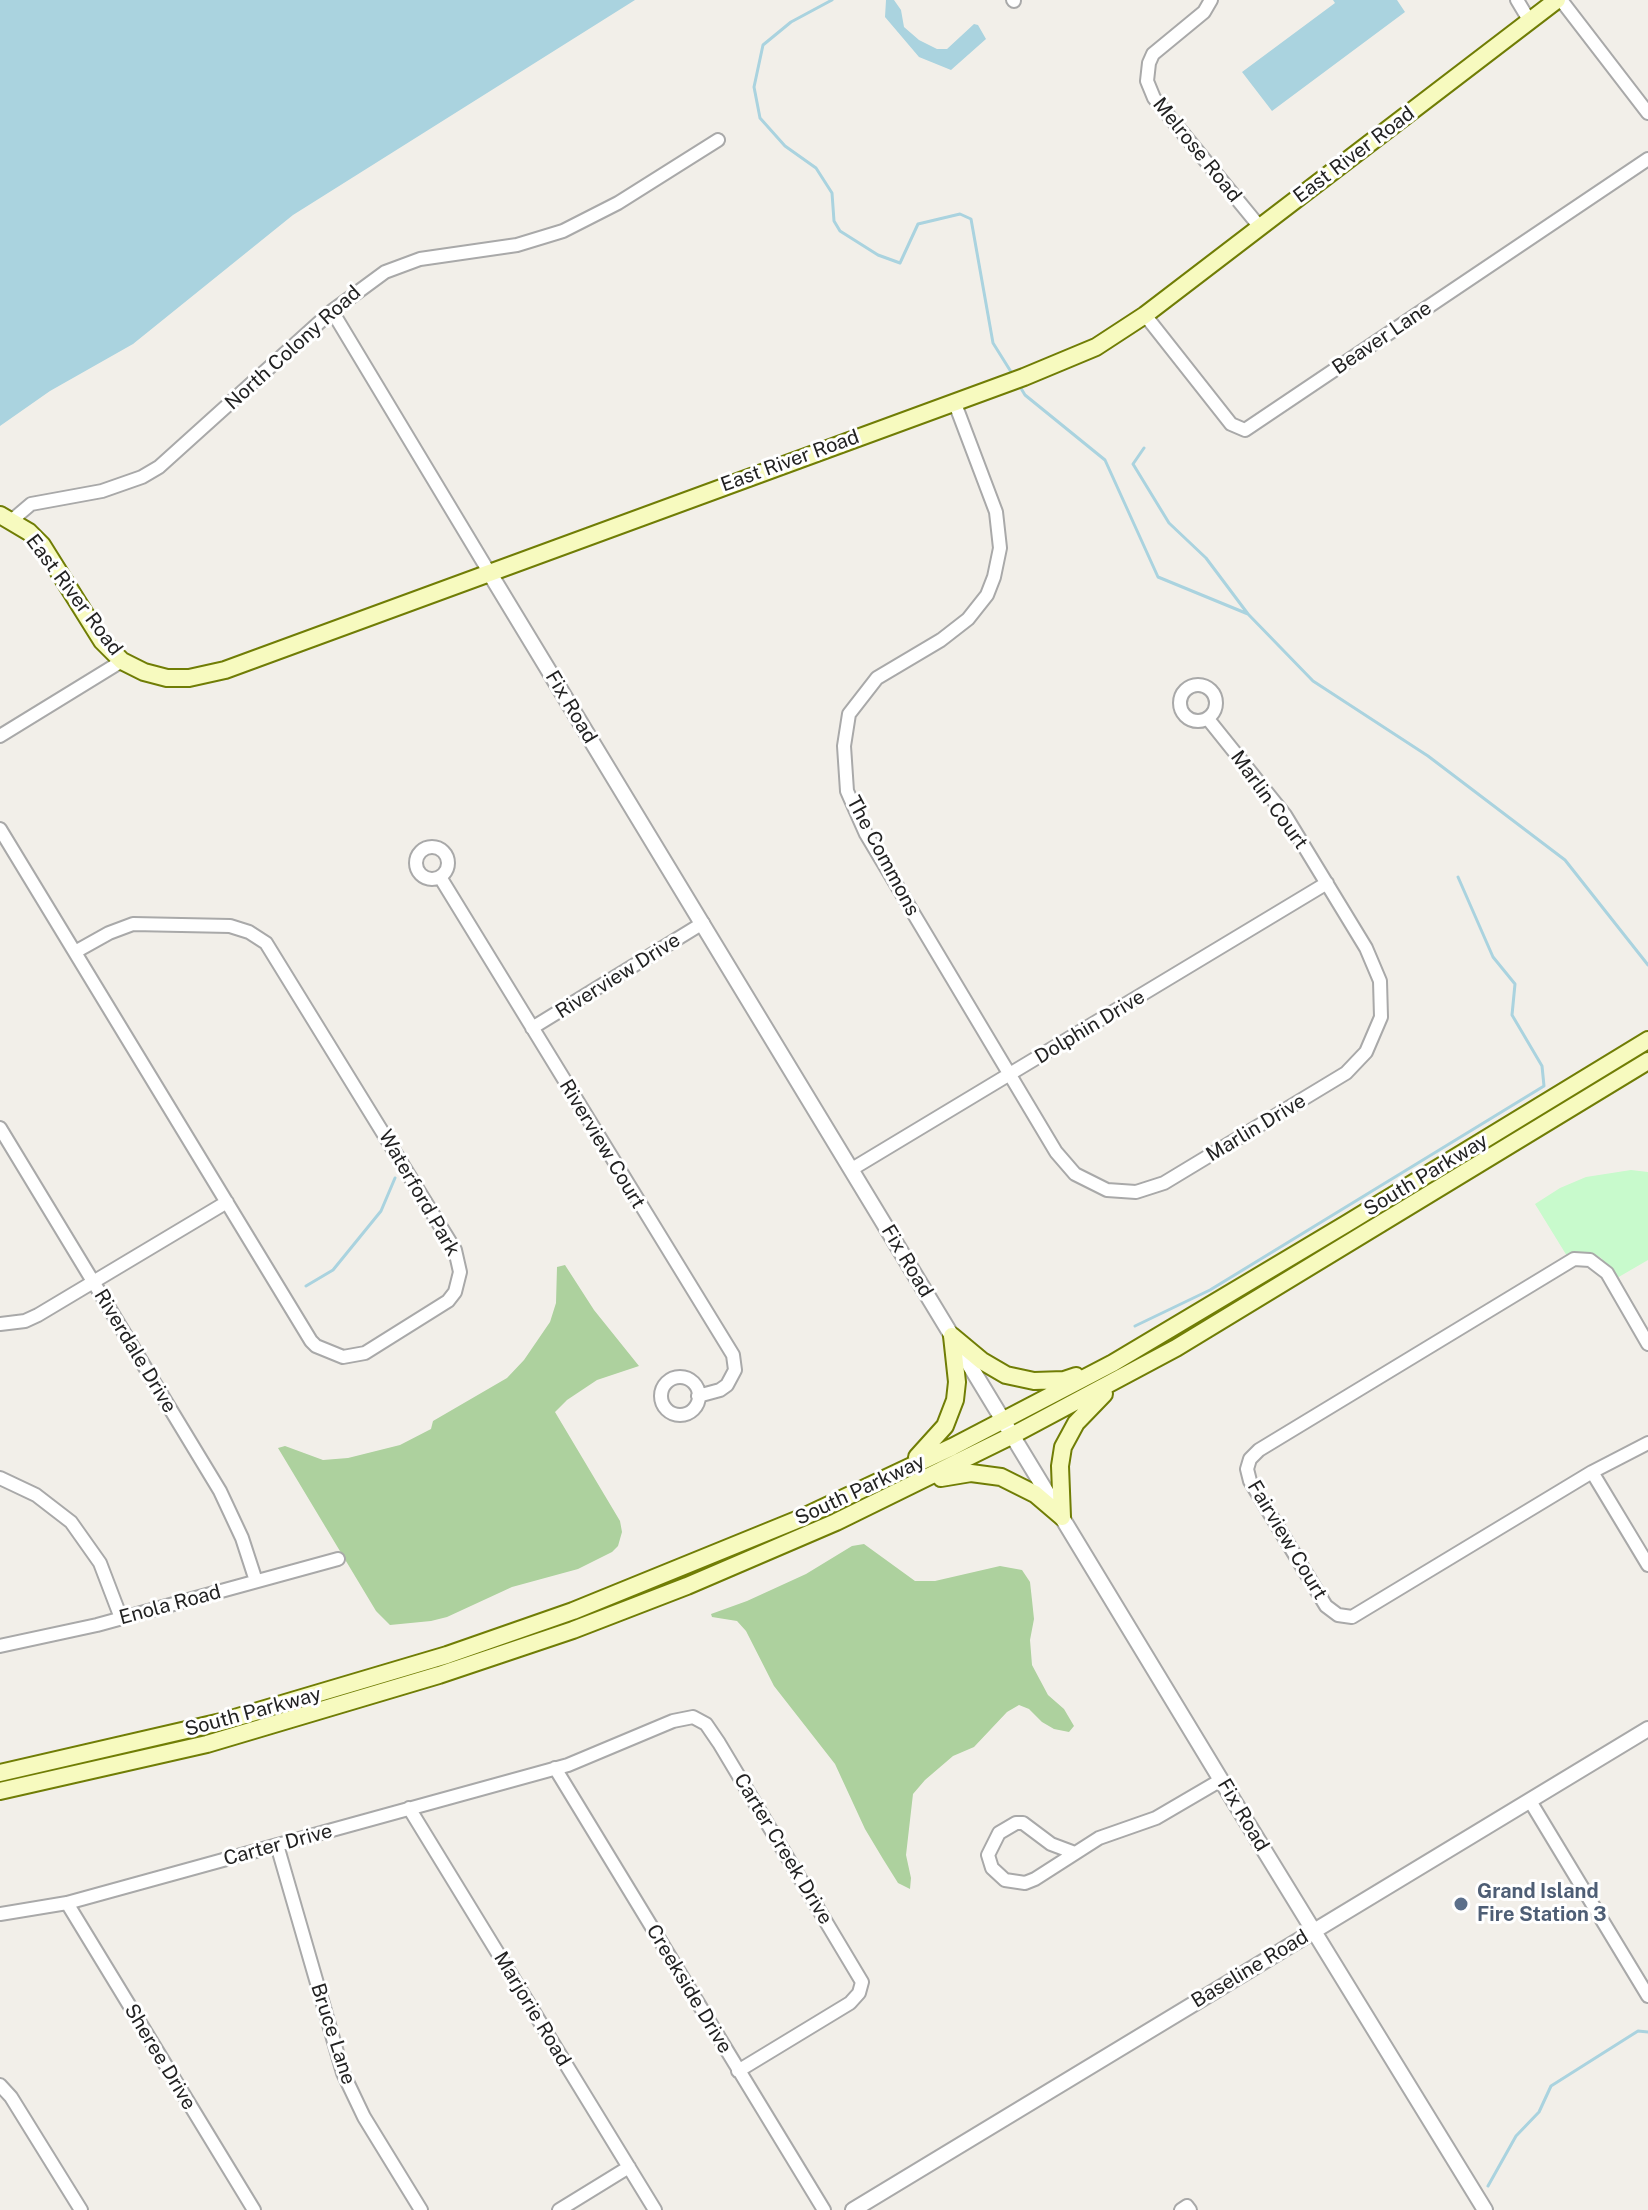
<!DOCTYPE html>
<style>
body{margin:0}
canvas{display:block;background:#f2efe9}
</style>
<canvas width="1648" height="2210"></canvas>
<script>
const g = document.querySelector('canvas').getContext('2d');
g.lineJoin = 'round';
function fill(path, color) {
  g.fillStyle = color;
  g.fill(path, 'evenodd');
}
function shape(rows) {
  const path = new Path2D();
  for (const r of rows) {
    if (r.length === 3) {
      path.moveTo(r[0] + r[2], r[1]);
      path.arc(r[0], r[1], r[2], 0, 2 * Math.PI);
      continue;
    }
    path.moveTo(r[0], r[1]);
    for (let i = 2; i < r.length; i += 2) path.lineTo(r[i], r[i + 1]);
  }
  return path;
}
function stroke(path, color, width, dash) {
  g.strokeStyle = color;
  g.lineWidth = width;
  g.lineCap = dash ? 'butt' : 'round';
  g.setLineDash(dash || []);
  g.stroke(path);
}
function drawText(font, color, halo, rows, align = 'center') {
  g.font = font + ' "Public Sans",sans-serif';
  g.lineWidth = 6;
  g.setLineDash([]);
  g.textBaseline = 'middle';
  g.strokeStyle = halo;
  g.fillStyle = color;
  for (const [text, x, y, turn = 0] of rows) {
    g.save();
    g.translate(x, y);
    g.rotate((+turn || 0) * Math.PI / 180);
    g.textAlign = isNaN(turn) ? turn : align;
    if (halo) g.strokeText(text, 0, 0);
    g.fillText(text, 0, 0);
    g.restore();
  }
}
fill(shape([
 [565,1265,594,1310,639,1366,597,1380,567,1400,555,1412,620,1521,622,1532,618,1546,612,1552,578,1569,512,1587,447,1617,431,1621,390,1625,376,1611,278,1448,285,1446,323,1460,348,1458,400,1445,431,1429,433,1421,507,1378,524,1360,550,1322,556,1303,557,1267],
 [864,1544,915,1581,935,1581,1000,1566,1022,1570,1030,1582,1032,1600,1034,1619,1030,1640,1032,1665,1048,1695,1064,1709,1074,1726,1069,1732,1054,1729,1042,1722,1029,1709,1019,1705,1007,1712,974,1747,953,1756,925,1780,913,1794,906,1855,911,1878,910,1889,898,1883,883,1859,865,1829,835,1764,774,1686,746,1631,737,1621,712,1617,711,1614,747,1601,806,1574,852,1546]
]), '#add19e');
fill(shape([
 [1631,1170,1648,1172,1648,1260,1617,1278,1601,1258,1593,1254,1582,1252,1567,1256,1535,1204,1560,1188,1586,1177]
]), '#c8facc');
fill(shape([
 [0,0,635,0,293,215,133,344,50,391,0,426],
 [886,0,894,0,901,10,904,27,919,40,937,49,947,49,974,24,978,25,986,39,951,70,919,57,885,17],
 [1333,0,1397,0,1405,12,1272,111,1242,72,1335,3]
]), '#aad3df');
stroke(shape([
 [832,0,791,22,763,45,754,87,760,118,785,146,816,168,832,193,834,221,840,231,878,255,900,263,918,224,960,214,971,219,993,343,1013,375],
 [1019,385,1025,395,1105,460,1158,577,1248,614],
 [1144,448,1133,464,1169,523,1206,558,1248,614,1313,681,1428,756,1565,860,1648,965],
 [306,1286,333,1270,381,1211,395,1178],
 [1135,1326,1210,1290,1544,1086,1542,1066,1512,1015,1515,984,1493,957,1458,877],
 [1488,2186,1516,2136,1539,2112,1551,2086,1638,2031,1648,2032]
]), '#aad3df', 3);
const minor = shape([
 [1013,0,1014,1],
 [1211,0,1204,12,1153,54,1149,63,1147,81,1154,98,1259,226],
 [1517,0,1529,20],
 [1561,0,1648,113],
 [332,311,489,572],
 [1145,315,1231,424,1245,430,1648,159],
 [954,401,996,512,1000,548,994,577,987,595,968,619,941,640,877,678,849,714,844,746,847,791,866,834,1056,1152,1075,1174,1107,1190,1136,1192,1164,1183,1346,1073,1366,1052,1381,1017,1380,981,1366,948,1285,815,1208,719],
 [11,521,31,504,102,491,142,477,159,467,332,311,385,272,420,259,517,245,563,231,618,203,718,140],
 [1198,703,18],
 [0,736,122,661],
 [0,829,311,1341,316,1346,343,1357,365,1353,448,1301,455,1292,460,1272,455,1250,266,943,249,932,230,926,133,924,109,933,75,952],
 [432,863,16],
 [440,877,733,1355,735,1370,727,1385,720,1390,698,1396],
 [532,1028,703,923],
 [0,1128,220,1491,242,1538,256,1581],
 [852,1169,1327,883],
 [0,1324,25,1321,38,1315,227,1202],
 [1648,1344,1607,1273,1590,1260,1574,1259,1259,1450,1250,1459,1247,1469,1250,1481,1326,1606,1338,1615,1352,1617,1592,1472,1648,1443],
 [680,1396,19],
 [1592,1472,1648,1565],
 [0,1478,36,1495,71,1522,100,1563,121,1618],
 [0,1646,97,1625,338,1559],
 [555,1768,824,2210],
 [1530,1801,1648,1996],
 [409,1808,655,2210],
 [277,1845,343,2073,364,2117,421,2210],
 [1075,1853,1051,1844,1023,1823,1016,1823,999,1833,988,1855,992,1868,1005,1880,1025,1883,1035,1879,1099,1838,1156,1818,1221,1780],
 [67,1903,254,2210],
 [0,1914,67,1903,568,1765,673,1721,693,1717,706,1724,719,1743,862,1982,859,1993,850,2003,738,2071],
 [0,2085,11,2097,81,2210],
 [559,2210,629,2167],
 [1181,2210,1187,2206,1190,2210]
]);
const tertiary = shape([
 [489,572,1221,1780,1485,2210],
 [853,2210,1648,1729]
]);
const secondary = shape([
 [0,515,29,532,42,545,102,641,122,661,144,672,167,678,189,678,225,670,1024,377,1096,347,1145,315,1557,0],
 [952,1336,982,1361,1006,1375,1034,1381,1064,1380,1076,1376],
 [917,1457,945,1426,955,1400,957,1382,952,1336],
 [941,1478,971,1473,1001,1477,1035,1494,1062,1517],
 [1062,1517,1060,1466,1063,1447,1076,1423,1104,1394],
 [0,1773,221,1722,447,1655,573,1611,799,1519,952,1447,1113,1363,1346,1224,1648,1040],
 [0,1791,207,1744,439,1675,573,1630,687,1586,836,1522,1013,1435,1176,1348,1648,1061]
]);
stroke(minor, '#a9a9a9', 16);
stroke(tertiary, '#a9a9a9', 18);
stroke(secondary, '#707d05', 20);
stroke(minor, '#fff', 12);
stroke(tertiary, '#fff', 14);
stroke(secondary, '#f7fabf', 16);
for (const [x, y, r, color] of [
 [1461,1904,8,"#5c6f8a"]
]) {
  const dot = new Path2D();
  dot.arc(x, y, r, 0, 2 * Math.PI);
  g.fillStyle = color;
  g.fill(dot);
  stroke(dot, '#fff', 3);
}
drawText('20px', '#222', '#fff', [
 ["Melrose Road",1197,150,51],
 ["East River Road",1354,155,-37],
 ["Beaver Lane",1382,338,-34],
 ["North Colony Road",293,348,-42],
 ["East River Road",790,461,-20],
 ["East River Road",74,595,53],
 ["Fix Road",571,707,59],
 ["Marlin Court",1269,800,54],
 ["The Commons",883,856,62],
 ["Riverview Drive",618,976,-32],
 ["Dolphin Drive",1090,1027,-31],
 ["Marlin Drive",1256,1128,-31],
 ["Riverview Court",602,1144,59],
 ["South Parkway",1426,1175,-31],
 ["Waterford Park",419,1193,60],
 ["Fix Road",907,1261,59],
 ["Riverdale Drive",135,1351,59],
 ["South Parkway",860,1490,-25],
 ["Fairview Court",1287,1540,59],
 ["Enola Road",170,1605,-15],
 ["South Parkway",253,1712,-15],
 ["Fix Road",1243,1815,59],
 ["Carter Drive",278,1845,-15],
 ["Carter Creek Drive",783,1849,59],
 ["Baseline Road",1250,1969,-31],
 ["Creekside Drive",689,1989,59],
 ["Marjorie Road",532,2009,59],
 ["Bruce Lane",333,2034,72],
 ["Sheree Drive",160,2057,59]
]);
drawText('bold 20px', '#4e5e75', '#fff', [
 ["Grand Island",1477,1892],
 ["Fire Station 3",1477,1915]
], 'left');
</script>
